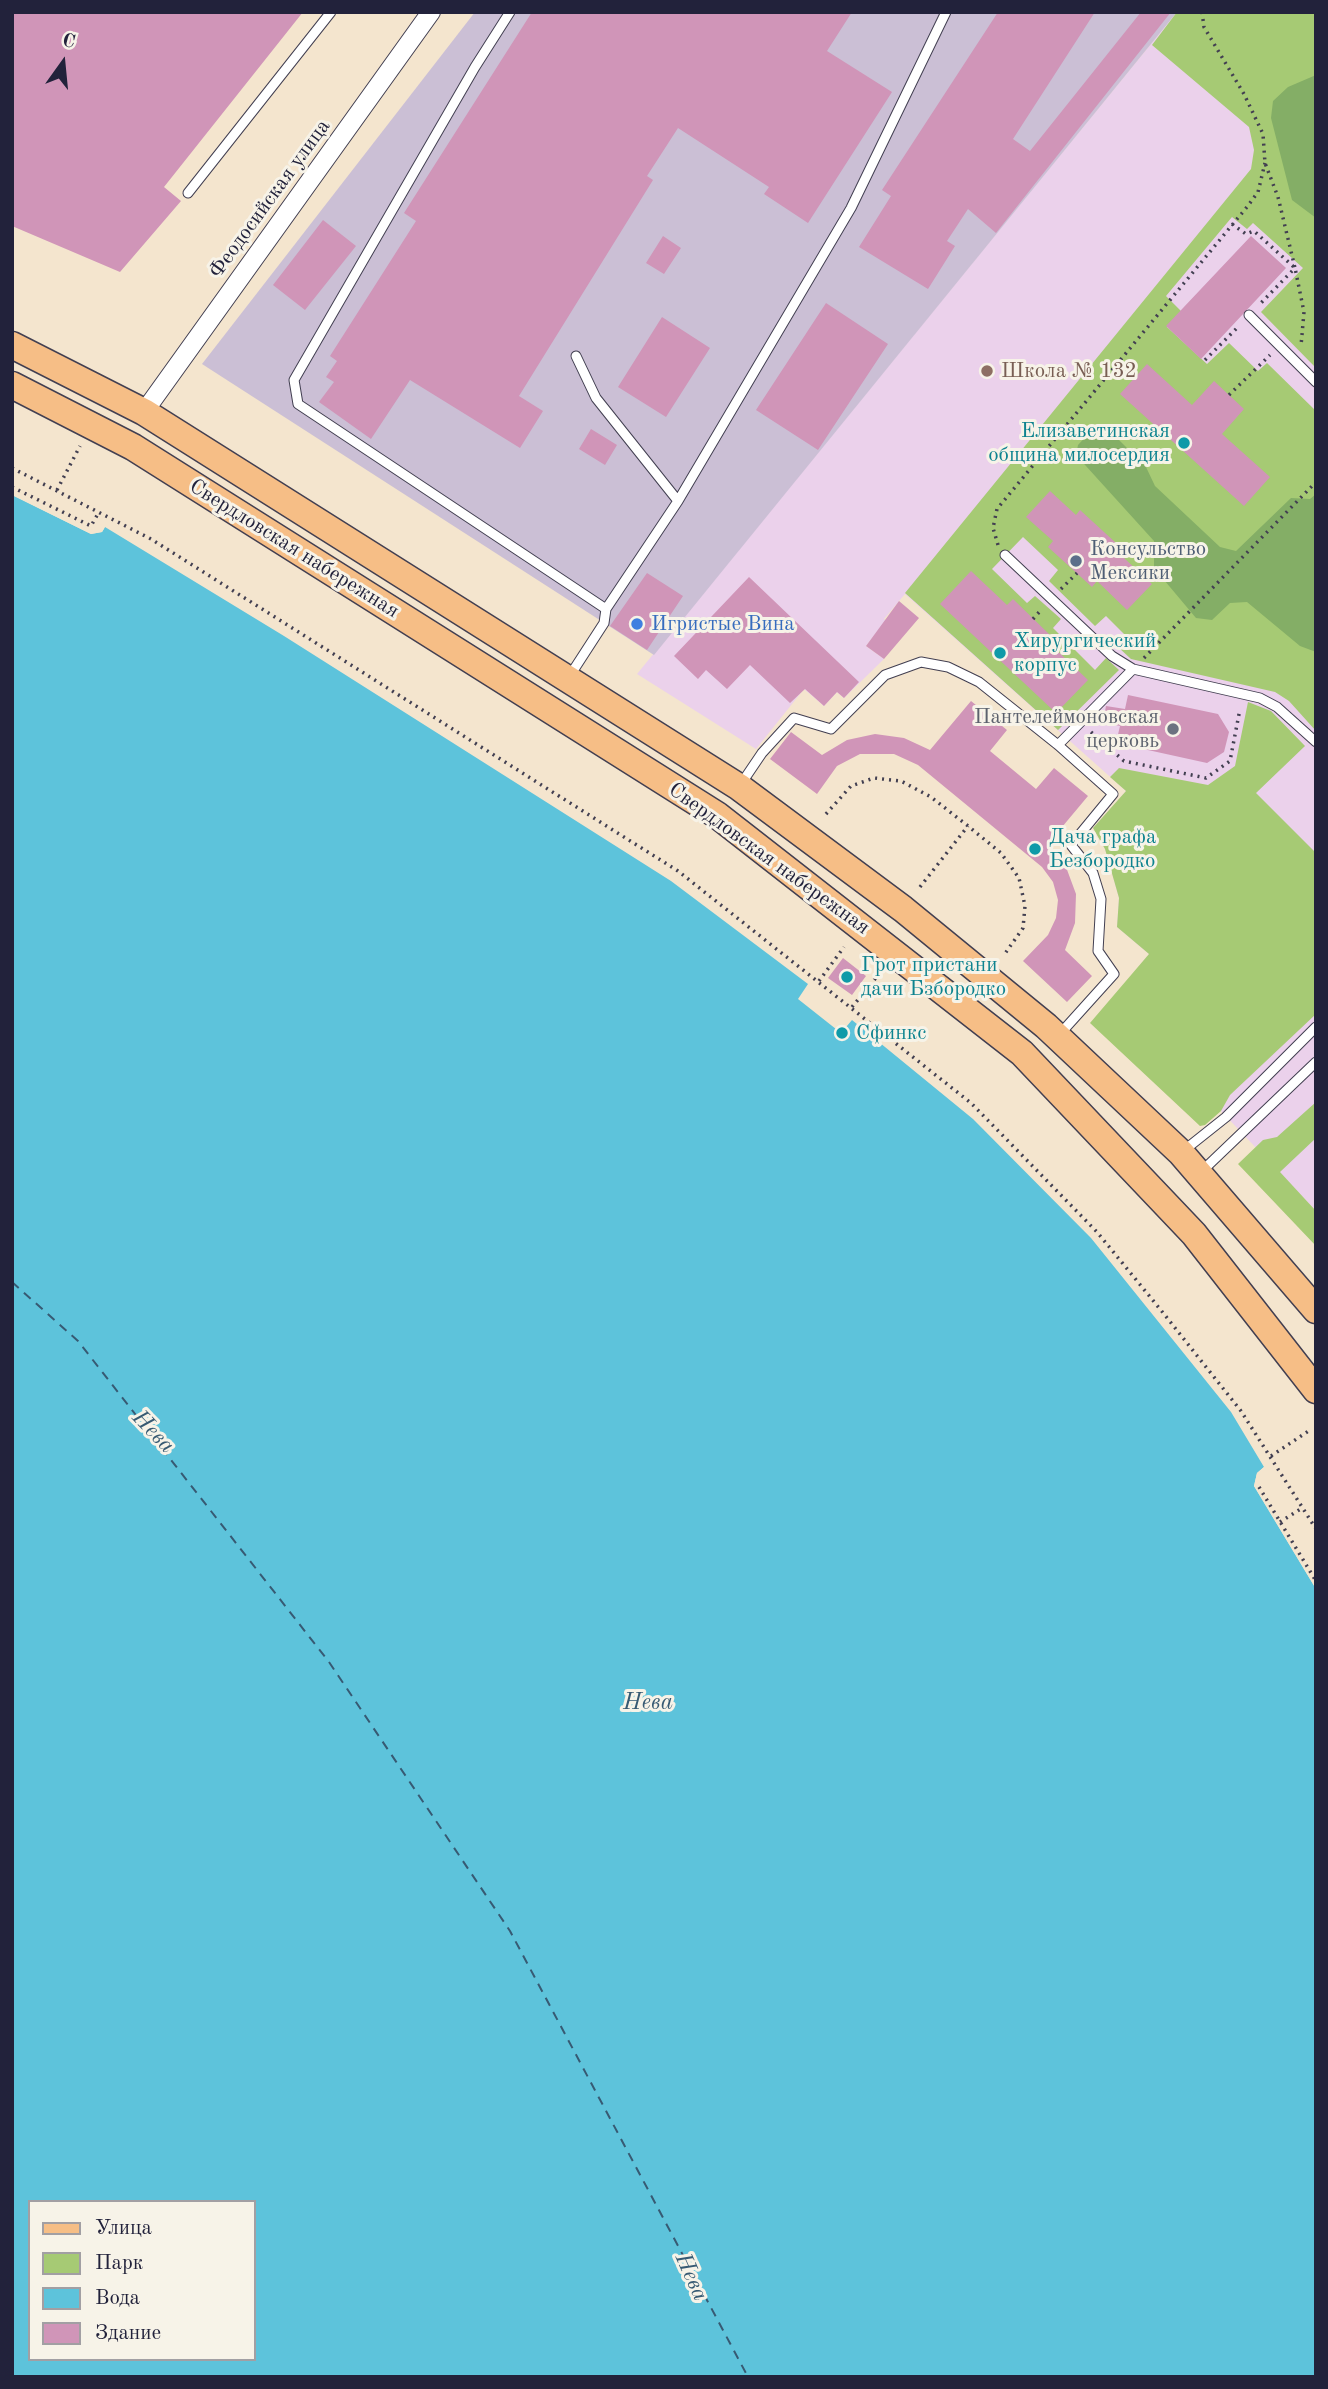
<!DOCTYPE html>
<meta charset="utf-8">
<style>
body{margin:0}
#map{position:relative;width:1328px;height:2389px;overflow:hidden;background:#f4e5ce;font-family:"Old Standard TT",serif}
canvas{display:block}
.frame{position:absolute;inset:0;border:14px solid #22223b;pointer-events:none}
.legend{position:absolute;left:28px;top:2200px;width:228px;height:161px;box-sizing:border-box;background:#f7f3e8;border:2px solid #a29fa3;margin:0;padding:9px 12px;list-style:none;font-size:21px;color:#22223b}
.legend li{display:flex;align-items:center;gap:14px;height:35px}
.legend b{width:35px;border:2px solid #a29fa3}
.north{position:absolute;left:28px;top:28px;width:70px;height:70px;-webkit-text-stroke:5px #f7f3e8;paint-order:stroke;rotate:15deg;font-size:19px;font-weight:700;line-height:28px;text-align:center;color:#22223b}
.north::after{content:'';display:block;margin:auto;width:24px;height:32px;background:#22223b;clip-path:polygon(50% 0,100% 100%,50% 72%,0 100%)}
</style>
<div id="map">
<canvas width="1328" height="2389"></canvas>
<div class="frame"></div>
<ul class="legend">
<li><b style="height:9px;background:#f6be86"></b>Улица</li>
<li><b style="height:19px;background:#a6ca74"></b>Парк</li>
<li><b style="height:19px;background:#5dc3db"></b>Вода</li>
<li><b style="height:19px;background:#d095b8"></b>Здание</li>
</ul>
<div class="north">С</div>
</div>
<script>
const g = document.querySelector('canvas').getContext('2d');
g.lineJoin = 'round';
function fill(path, color) {
  g.fillStyle = color;
  g.fill(path, 'evenodd');
}
function shape(rows) {
  const path = new Path2D();
  for (const r of rows) {
    path.moveTo(r[0], r[1]);
    for (let i = 2; i < r.length; i += 2) path.lineTo(r[i], r[i + 1]);
  }
  return path;
}
function stroke(path, color, width, dash) {
  g.strokeStyle = color;
  g.lineWidth = width;
  g.lineCap = dash ? 'butt' : 'round';
  g.setLineDash(dash || []);
  g.stroke(path);
}
function drawText(font, color, halo, rows, align = 'center') {
  g.font = font + ' "Old Standard TT",serif';
  g.lineWidth = 6;
  g.setLineDash([]);
  g.textBaseline = 'middle';
  g.strokeStyle = halo;
  g.fillStyle = color;
  for (const [text, x, y, turn = 0] of rows) {
    g.save();
    g.translate(x, y);
    g.rotate((+turn || 0) * Math.PI / 180);
    g.textAlign = isNaN(turn) ? turn : align;
    if (halo) g.strokeText(text, 0, 0);
    g.fillText(text, 0, 0);
    g.restore();
  }
}
fill(shape([
 [1177,12,1316,12,1316,1211,1221,1111,1108,1005,1149,954,1117,927,1119,898,1105,849,1093,828,1126,791,905,594,884,619,904,636,880,628,866,646,884,659,844,698,837,692,824,706,804,689,756,749,637,674]
]), '#ebd1eb');
fill(shape([
 [475,12,1177,12,654,655,202,364]
]), '#cbbfd5');
fill(shape([
 [1177,12,1316,12,1316,368,1261,312,1303,268,1253,223,1247,229,1232,217,1166,296,1181,311,1167,327,1207,364,1229,343,1258,371,1267,363,1316,411,1316,731,1289,701,1275,692,1131,659,1118,647,1127,637,1106,616,1095,626,1049,581,1058,570,1023,537,992,569,1027,603,1035,596,1061,619,1053,628,1095,670,1106,658,1119,670,1058,730,905,593,1251,169,1254,150,1249,127,1152,45],
 [1248,702,1271,711,1305,746,1256,793,1316,853,1316,1014,1230,1095,1221,1111,1205,1125,1200,1126,1090,1023,1149,954,1117,927,1119,898,1105,849,1093,828,1126,791,1110,777,1119,768,1208,785,1235,766],
 [1316,1102,1316,1138,1280,1172,1316,1211,1316,1246,1238,1164,1263,1140,1277,1137]
]), '#a6ca74');
fill(shape([
 [1316,75,1316,218,1292,200,1271,118,1273,101,1288,87],
 [1109,430,1146,467,1155,486,1220,547,1236,551,1291,498,1310,499,1316,494,1316,652,1300,646,1247,602,1230,603,1212,620,1196,618,1154,568,1154,541,1076,455,1078,445,1091,431]
]), '#84ae66');
fill(shape([
 [12,495,91,534,102,532,105,527,284,636,671,881,808,984,798,999,841,1033,852,1020,973,1119,1091,1238,1231,1412,1264,1467,1257,1473,1254,1486,1316,1589,1316,2377,12,2377],
 [30,2202,254,2202,254,2359,30,2359]
]), '#5dc3db');
fill(shape([
 [12,491,92,530,105,527,102,532,91,534,12,495],
 [1264,1467,1266,1470,1260,1475,1258,1485,1316,1583,1316,1589,1254,1486,1257,1473]
]), '#f4e5ce');
stroke(shape([
 [12,1282,78,1341,329,1662,510,1931,748,2377]
]), '#375a73', 2, [9, 7]);
fill(shape([
 [12,12,303,12,164,187,181,201,120,272,12,226],
 [532,12,852,12,827,51,892,92,808,223,764,194,769,187,678,128,647,176,653,180,519,396,543,411,520,448,410,380,371,439,319,402,334,382,326,377,337,361,330,356,416,221,404,213],
 [998,12,1095,12,1013,139,1030,151,1141,12,1171,12,996,233,968,209,947,241,955,246,928,289,859,247,891,196,882,190],
 [323,220,356,246,305,310,273,285],
 [663,236,681,248,664,274,646,263],
 [1251,236,1286,268,1201,359,1166,326],
 [826,303,888,344,818,450,756,410],
 [662,317,710,348,666,417,618,387],
 [1147,364,1192,405,1214,381,1244,409,1222,434,1270,477,1244,506,1120,394],
 [591,429,617,445,605,465,579,449],
 [1050,491,1076,515,1080,510,1128,554,1124,558,1152,584,1127,610,1097,581,1092,587,1048,547,1053,541,1026,517],
 [971,571,1007,605,1013,599,1050,635,1045,639,1088,680,1056,713,940,604],
 [647,573,683,596,647,650,610,626],
 [749,577,859,682,844,698,837,692,824,706,805,689,790,703,750,665,727,689,706,670,698,679,674,656],
 [899,601,919,618,884,659,866,646],
 [1128,695,1218,714,1229,732,1224,752,1207,763,1116,743,1120,726,1103,722,1106,706,1125,709],
 [971,701,1007,730,990,751,1036,789,1054,768,1088,796,1047,845,1066,867,1076,894,1075,923,1065,950,1092,976,1067,1002,1023,961,1048,935,1056,918,1058,900,1053,882,1042,867,918,765,894,754,860,754,837,766,817,794,770,759,791,732,822,755,847,740,875,734,904,738,930,750],
 [843,958,866,976,852,995,828,978]
]), '#d095b8');
const service = shape([
 [510,12,475,67,294,380,298,404,606,609],
 [188,193,331,12],
 [1249,315,1316,382],
 [576,356,596,398,678,501],
 [1005,555,1112,656,1133,669,1260,698,1277,707,1316,742],
 [569,677,604,623,606,609,678,501,851,208,946,12],
 [1058,745,1133,669],
 [741,784,762,753,794,718,831,729,885,675,921,662,948,667,979,682,1058,745,1113,794,1071,845,1093,873,1101,899,1098,951,1114,974,1059,1035],
 [1182,1152,1226,1117,1316,1027],
 [1201,1172,1316,1062]
]);
const minor = shape([
 [144,412,431,12]
]);
const primary = shape([
 [12,345,144,412,739,787,903,909,1046,1026,1181,1153,1316,1310],
 [12,385,133,447,717,815,1022,1053,1194,1234,1316,1390]
]);
stroke(service, '#423f51', 11);
stroke(minor, '#423f51', 20);
stroke(primary, '#423f51', 29);
stroke(shape([
 [1202,12,1204,27,1244,94,1263,134,1265,163,1278,197,1295,268,1259,305],
 [1232,224,1246,234,1254,231,1295,268,1304,312,1301,346],
 [1205,360,1239,326],
 [1229,395,1270,355],
 [12,468,151,539,678,871,971,1103,1097,1232,1160,1309,1241,1411,1316,1529],
 [12,487,91,526,99,512],
 [57,490,80,446],
 [998,545,993,528,997,509,1247,207,1258,192,1265,163],
 [1061,589,1077,573],
 [1033,619,1041,610],
 [1144,658,1316,482],
 [1091,732,1124,761,1206,778,1230,761,1240,709],
 [826,814,851,786,874,778,901,781,931,797,968,826,1001,853,1019,878,1025,906,1023,928,1004,955],
 [920,887,968,826],
 [819,981,844,947],
 [852,1007,879,974],
 [1271,1456,1310,1430],
 [1259,1487,1316,1581],
 [1280,1522,1302,1508]
]), '#423f51', 3.5, [2, 5]);
stroke(service, '#fff', 9);
stroke(minor, '#fff', 18);
stroke(primary, '#f6be86', 26);
for (const [x, y, r, color] of [
 [987,371,7,"#8d6e63"],
 [1184,443,7,"#0f9aa8"],
 [1076,561,7,"#5c6f8a"],
 [637,624,7,"#3f7fe0"],
 [1000,653,7,"#0f9aa8"],
 [1173,729,7,"#6b7280"],
 [1035,849,7,"#0f9aa8"],
 [847,977,7,"#0f9aa8"],
 [842,1033,7,"#0f9aa8"]
]) {
  const dot = new Path2D();
  dot.arc(x, y, r, 0, 2 * Math.PI);
  g.fillStyle = color;
  g.fill(dot);
  stroke(dot, '#f7f3e8', 2.5);
}
drawText('21px', '#22223b', '#f7f3e8', [
 ["Феодосийская улица",270,199,-54],
 ["Свердловская набережная",294,549,32],
 ["Свердловская набережная",769,859,36]
]);
drawText('21px', '#785e54', '#f7f3e8', [
 ["Школа № 132",1001,371]
], 'left');
drawText('21px', '#0d838f', '#f7f3e8', [
 ["Елизаветинская",1170,431,"right"],
 ["община милосердия",1170,455,"right"],
 ["Хирургический",1014,641],
 ["корпус",1014,665],
 ["Дача графа",1049,837],
 ["Безбородко",1049,861],
 ["Грот пристани",861,965],
 ["дачи Бзбородко",861,989],
 ["Сфинкс",856,1033]
], 'left');
drawText('21px', '#4e5e75', '#f7f3e8', [
 ["Консульство",1090,549],
 ["Мексики",1090,573]
], 'left');
drawText('21px', '#366cbe', '#f7f3e8', [
 ["Игристые Вина",651,624]
], 'left');
drawText('21px', '#5b616d', '#f7f3e8', [
 ["Пантелеймоновская",1159,717],
 ["церковь",1159,741]
], 'right');
drawText('italic 23px', '#375a73', '#f7f3e8', [
 ["Нева",153,1432,46],
 ["Нева",648,1703],
 ["Нева",691,2277,66]
]);
</script>
